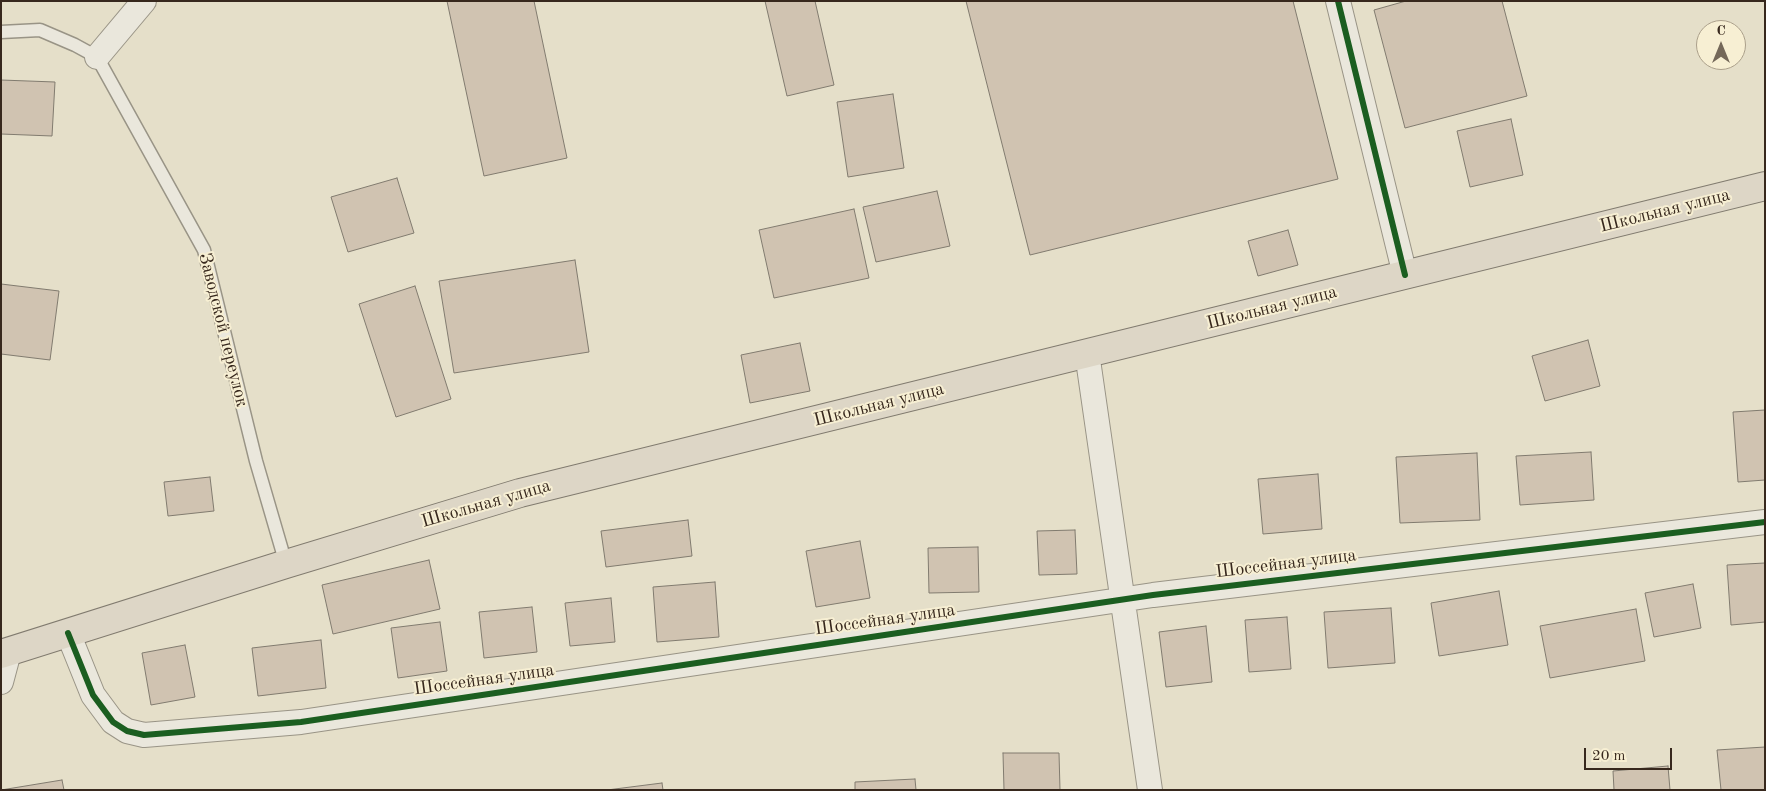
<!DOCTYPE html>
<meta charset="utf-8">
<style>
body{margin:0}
#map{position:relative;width:1766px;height:791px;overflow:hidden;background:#e5dfc9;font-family:"Old Standard TT",serif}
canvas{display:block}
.frame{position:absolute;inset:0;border:2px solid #37281d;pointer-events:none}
.north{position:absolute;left:1696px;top:20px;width:50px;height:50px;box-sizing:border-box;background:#f7efd3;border:1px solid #aa9f8a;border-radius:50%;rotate:0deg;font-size:14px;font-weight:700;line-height:20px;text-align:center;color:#37281d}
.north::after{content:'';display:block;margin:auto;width:18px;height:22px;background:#746859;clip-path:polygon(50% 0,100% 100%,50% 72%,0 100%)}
.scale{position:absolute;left:1584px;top:748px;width:88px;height:22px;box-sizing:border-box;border:2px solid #37281d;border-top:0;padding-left:6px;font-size:15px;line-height:18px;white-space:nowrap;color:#37281d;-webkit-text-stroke:4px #f7efd3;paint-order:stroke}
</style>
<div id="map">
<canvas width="1766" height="791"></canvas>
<div class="frame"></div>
<div class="north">С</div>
<div class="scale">20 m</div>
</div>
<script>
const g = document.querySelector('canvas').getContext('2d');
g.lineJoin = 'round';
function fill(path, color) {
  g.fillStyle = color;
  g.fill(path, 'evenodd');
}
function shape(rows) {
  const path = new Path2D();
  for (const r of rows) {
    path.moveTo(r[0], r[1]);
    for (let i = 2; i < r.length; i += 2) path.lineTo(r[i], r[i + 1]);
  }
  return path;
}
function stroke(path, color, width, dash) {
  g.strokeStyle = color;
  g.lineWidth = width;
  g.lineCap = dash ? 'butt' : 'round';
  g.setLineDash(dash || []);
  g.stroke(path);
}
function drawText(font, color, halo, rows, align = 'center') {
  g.font = font + ' "Old Standard TT",serif';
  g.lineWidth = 4;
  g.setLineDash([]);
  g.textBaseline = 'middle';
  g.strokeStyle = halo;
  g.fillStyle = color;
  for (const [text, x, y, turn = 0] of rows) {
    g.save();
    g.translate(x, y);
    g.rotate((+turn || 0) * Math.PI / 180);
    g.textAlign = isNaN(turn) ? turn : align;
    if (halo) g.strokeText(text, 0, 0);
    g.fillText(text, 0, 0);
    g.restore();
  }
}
const building = shape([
 [447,1,534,1,567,158,484,176,447,1],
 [765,1,815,1,834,85,787,96,765,1],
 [966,1,1293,1,1338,179,1030,255,966,1],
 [1406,1,1502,1,1527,96,1405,128,1374,10,1406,1],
 [1,80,55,82,52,136,1,134,1,80],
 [893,94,904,168,848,177,837,102,893,94],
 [1511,119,1523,175,1470,187,1457,131,1511,119],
 [397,178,414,233,348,252,331,197,397,178],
 [937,191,950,246,876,262,863,207,937,191],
 [854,209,869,278,774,298,759,230,854,209],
 [1288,230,1298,265,1258,276,1248,241,1288,230],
 [575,260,589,352,454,373,439,281,575,260],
 [1,284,59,291,50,360,1,354,1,284],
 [415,286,451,399,396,417,359,304,415,286],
 [1588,340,1600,386,1545,401,1532,356,1588,340],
 [800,343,810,391,750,403,741,355,800,343],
 [1765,410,1765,480,1738,482,1733,412,1765,410],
 [1591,452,1594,500,1520,505,1516,456,1591,452],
 [1477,453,1480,520,1400,523,1396,457,1477,453],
 [1318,474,1322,529,1263,534,1258,479,1318,474],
 [210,477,214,511,168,516,164,482,210,477],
 [688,520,692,556,606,567,601,531,688,520],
 [1075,530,1077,574,1039,575,1037,531,1075,530],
 [860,541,870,598,816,607,806,551,860,541],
 [978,547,979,592,929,593,928,548,978,547],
 [429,560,440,609,333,634,322,585,429,560],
 [1765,563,1765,622,1731,625,1727,565,1765,563],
 [715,582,719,637,657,642,653,587,715,582],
 [1693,584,1701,628,1654,637,1645,593,1693,584],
 [1499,591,1508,645,1439,656,1431,603,1499,591],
 [611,598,615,642,570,646,565,603,611,598],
 [532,607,537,652,484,658,479,612,532,607],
 [1391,608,1395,663,1328,668,1324,612,1391,608],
 [1636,609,1645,661,1550,678,1540,626,1636,609],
 [1287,617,1291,669,1249,672,1245,620,1287,617],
 [440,622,447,671,398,678,391,628,440,622],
 [1206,626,1212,682,1166,687,1159,632,1206,626],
 [321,640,326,688,258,696,252,648,321,640],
 [185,645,195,697,151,705,142,653,185,645],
 [1765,747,1765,790,1721,790,1717,750,1765,747],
 [1003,753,1059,753,1060,790,1004,790,1003,753],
 [1668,766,1670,790,1614,790,1613,771,1668,766],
 [915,779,916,790,855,790,855,782,915,779],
 [62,780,64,790,1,790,62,780],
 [662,783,663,790,607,790,662,783]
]);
fill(building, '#d0c3b1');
stroke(building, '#817b6f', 1);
const lane = shape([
 [1,32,40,30,75,45,97,57,204,250,256,461,286,564]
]);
const street = shape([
 [1338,1,1405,275],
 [97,57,144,1],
 [1087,353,1150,790],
 [68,633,93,695,113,722,127,731,144,735,301,722,1153,595,1765,522],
 [1,682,9,652]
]);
const primary = shape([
 [1,654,286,564,520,493,1765,186]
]);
stroke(lane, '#999486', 15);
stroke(street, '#999486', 26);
stroke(primary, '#817b6f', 30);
stroke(lane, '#eae7dc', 12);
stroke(street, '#eae7dc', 24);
stroke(primary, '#ddd6c6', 28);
stroke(shape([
 [1338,1,1405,275],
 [68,633,93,695,113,722,127,731,144,735,301,722,1153,595,1765,522]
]), '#1b5e20', 6);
drawText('18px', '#37281d', '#f7efd3', [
 ["Школьная улица",1665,211,-14],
 ["Школьная улица",1272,308,-14],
 ["Заводской переулок",223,330,76],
 ["Школьная улица",879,405,-14],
 ["Школьная улица",486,504,-16],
 ["Шоссейная улица",1286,564,-7],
 ["Шоссейная улица",885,620,-8],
 ["Шоссейная улица",484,680,-8]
]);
</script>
